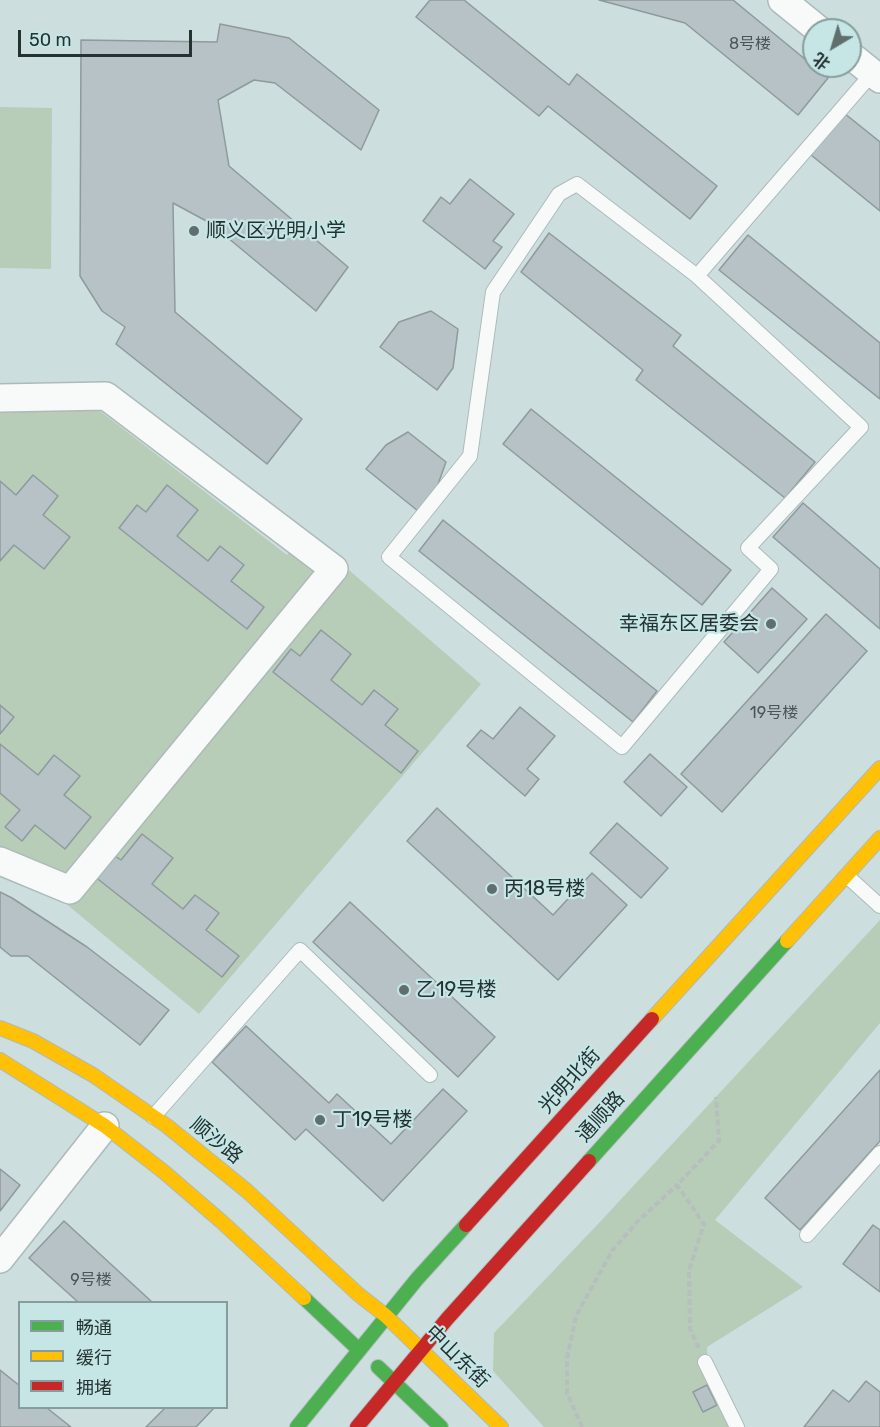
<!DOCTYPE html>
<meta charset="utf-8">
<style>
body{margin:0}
#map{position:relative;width:880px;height:1427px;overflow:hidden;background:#cddede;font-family:Rubik,"Noto Sans SC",sans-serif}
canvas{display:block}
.legend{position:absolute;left:18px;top:1301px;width:210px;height:108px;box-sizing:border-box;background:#c5e6e5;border:2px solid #859e9d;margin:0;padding:8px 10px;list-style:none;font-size:18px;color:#253232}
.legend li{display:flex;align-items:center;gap:12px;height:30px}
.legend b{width:30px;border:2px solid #859e9d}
.north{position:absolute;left:802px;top:18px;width:60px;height:60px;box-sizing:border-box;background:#c5e6e5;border:2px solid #859e9d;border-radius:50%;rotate:218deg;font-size:16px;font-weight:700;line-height:24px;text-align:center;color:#253232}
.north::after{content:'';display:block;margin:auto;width:21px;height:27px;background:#606e6e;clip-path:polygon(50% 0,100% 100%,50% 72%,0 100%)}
.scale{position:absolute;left:18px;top:30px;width:174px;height:27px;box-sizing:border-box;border:3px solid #253232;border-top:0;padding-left:8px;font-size:18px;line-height:21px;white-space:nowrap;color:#253232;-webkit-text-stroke:4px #c5e6e5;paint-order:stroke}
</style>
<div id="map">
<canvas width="880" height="1427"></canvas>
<ul class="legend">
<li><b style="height:8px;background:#4caf50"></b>畅通</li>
<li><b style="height:8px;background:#ffc107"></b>缓行</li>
<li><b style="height:8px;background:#c62828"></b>拥堵</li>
</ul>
<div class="north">北</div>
<div class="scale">50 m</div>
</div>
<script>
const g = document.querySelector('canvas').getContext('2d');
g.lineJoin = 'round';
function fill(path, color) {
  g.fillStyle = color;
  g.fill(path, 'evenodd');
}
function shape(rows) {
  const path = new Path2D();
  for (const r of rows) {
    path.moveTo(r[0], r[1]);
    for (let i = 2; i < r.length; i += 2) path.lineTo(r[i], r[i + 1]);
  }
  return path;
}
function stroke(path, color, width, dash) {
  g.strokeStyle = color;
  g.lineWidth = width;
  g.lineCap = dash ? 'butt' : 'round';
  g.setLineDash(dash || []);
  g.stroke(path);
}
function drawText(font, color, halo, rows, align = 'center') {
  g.font = font + ' Rubik,"Noto Sans SC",sans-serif';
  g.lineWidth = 4.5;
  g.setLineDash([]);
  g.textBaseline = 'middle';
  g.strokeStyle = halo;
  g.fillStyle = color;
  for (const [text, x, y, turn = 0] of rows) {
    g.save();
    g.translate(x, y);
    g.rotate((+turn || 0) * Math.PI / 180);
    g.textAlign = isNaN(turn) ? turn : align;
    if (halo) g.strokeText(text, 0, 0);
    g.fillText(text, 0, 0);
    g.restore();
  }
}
fill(shape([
 [0,107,52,108,51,269,0,268],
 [0,408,96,408,287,555,306,533,481,684,199,1014,0,849],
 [880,920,880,1023,715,1220,803,1287,707,1347,708,1376,729,1427,544,1427,493,1371,494,1333,598,1224]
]), '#b7cdb8');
const building = shape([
 [430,0,464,0,569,85,577,74,717,186,690,219,548,106,539,116,416,17,430,0],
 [599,0,733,0,828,78,798,115,685,23,599,0],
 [220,24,289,38,379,110,361,150,275,83,254,80,218,100,229,166,348,267,316,311,210,223,173,203,175,312,302,419,267,464,116,344,125,327,102,311,80,276,81,40,217,42,220,24],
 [844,113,880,142,880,211,811,155,844,113],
 [470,179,514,214,493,241,502,247,485,269,423,221,441,197,450,204,470,179],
 [549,233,681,335,673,346,815,462,785,498,636,380,643,370,521,272,549,233],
 [748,235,880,343,880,399,719,270,748,235],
 [431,311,458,329,453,368,437,390,380,347,399,322,431,311],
 [531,409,731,570,702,605,503,444,531,409],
 [408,432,446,462,437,487,418,511,366,469,386,445,408,432],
 [33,475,58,496,43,515,70,537,44,569,14,545,0,561,0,481,16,495,33,475],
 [167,485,198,510,177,536,208,561,220,546,244,565,231,581,264,607,247,629,119,528,137,505,146,512,167,485],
 [803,503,880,569,880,629,773,537,803,503],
 [443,520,657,691,633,722,419,551,443,520],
 [772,588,807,619,758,673,724,642,772,588],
 [826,614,867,651,722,812,681,774,826,614],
 [321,630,351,654,331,680,362,705,374,690,398,709,385,725,418,751,401,773,273,672,291,649,300,656,321,630],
 [0,705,14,717,0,734,0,705],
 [520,707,555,736,527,769,539,779,525,796,467,746,481,730,493,739,520,707],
 [0,744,38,775,54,755,80,776,64,795,91,817,65,849,35,825,22,841,5,827,20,810,0,793,0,744],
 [650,754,687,787,661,816,624,782,650,754],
 [437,808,553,915,592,873,627,905,558,980,407,841,437,808],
 [617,823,668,868,641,898,590,853,617,823],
 [142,834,173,858,152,884,183,909,195,895,219,913,206,930,239,956,222,977,94,876,112,854,121,860,142,834],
 [0,892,12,898,87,947,169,1010,140,1045,28,956,11,956,0,947,0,892],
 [350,902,495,1037,458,1077,313,942,350,902],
 [246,1026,329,1103,337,1094,391,1144,443,1089,467,1111,383,1201,306,1129,295,1140,212,1062,246,1026],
 [880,1070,880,1141,800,1230,765,1198,880,1070],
 [0,1169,20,1185,0,1211,0,1169],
 [64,1221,152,1302,78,1302,29,1258,64,1221],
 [873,1225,880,1230,880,1292,843,1264,873,1225],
 [0,1370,20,1386,20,1408,47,1408,71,1427,0,1427,0,1370],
 [866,1381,880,1392,880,1427,804,1427,833,1390,849,1402,866,1381],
 [707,1385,717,1405,703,1412,693,1392,707,1385],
 [165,1408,214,1408,196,1427,146,1427,165,1408]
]);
fill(building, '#b6c2c5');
stroke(building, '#8e9a9c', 1.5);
const lane = shape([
 [697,276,861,427,748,548,771,569,622,747,389,557,470,456,493,292,559,194,577,184,697,276,876,69],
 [847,876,880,906],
 [153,1117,300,950,430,1075],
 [807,1235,880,1153],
 [705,1362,737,1427]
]);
const street = shape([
 [782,0,819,30],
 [850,55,880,79],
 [0,398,106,396,334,569,70,890,0,861],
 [0,1259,105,1126]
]);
const fast = shape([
 [589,1161,787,941],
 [304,1298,359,1350],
 [378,1367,441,1427],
 [297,1427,417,1279,466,1225]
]);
const slow = shape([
 [787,941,880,838],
 [652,1019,880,768],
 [0,1028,33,1041,93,1075,167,1126,247,1191,358,1294,386,1316],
 [0,1060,105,1126,164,1172,222,1222,304,1298],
 [386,1316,501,1427]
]);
const jam = shape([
 [466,1225,652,1019],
 [357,1427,447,1319,589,1161]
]);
stroke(lane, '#adbaba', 16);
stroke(street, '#adbaba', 30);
stroke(fast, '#adbaba', 16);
stroke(slow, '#adbaba', 16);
stroke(jam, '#adbaba', 16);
stroke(shape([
 [699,1348,690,1329,689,1270,704,1224,677,1185,719,1141,716,1097],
 [582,1427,567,1393,567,1358,576,1316,612,1251,637,1222,677,1185]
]), '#b6bebe', 4, [6, 3]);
stroke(lane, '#f8fafa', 14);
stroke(street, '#f8fafa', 27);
stroke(fast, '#4caf50', 14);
stroke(slow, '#ffc107', 14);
stroke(jam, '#c62828', 14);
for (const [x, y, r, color] of [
 [194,231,6,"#606e6e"],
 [771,624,6,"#606e6e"],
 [492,889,6,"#606e6e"],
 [404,990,6,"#606e6e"],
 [320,1120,6,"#606e6e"]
]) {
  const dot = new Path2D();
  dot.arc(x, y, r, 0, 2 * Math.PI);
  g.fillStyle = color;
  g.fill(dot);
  stroke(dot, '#c5e6e5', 2);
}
drawText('16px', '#495657', null, [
 ["8号楼",750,44],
 ["19号楼",774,713],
 ["9号楼",91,1280]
]);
drawText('20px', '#253232', '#c5e6e5', [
 ["顺义区光明小学",206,231],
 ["幸福东区居委会",759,624,"right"],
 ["丙18号楼",504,889],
 ["乙19号楼",416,990],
 ["丁19号楼",332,1120]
], 'left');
drawText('20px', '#253232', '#c5e6e5', [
 ["光明北街",570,1081,-48],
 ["通顺路",601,1117,-48],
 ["顺沙路",216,1141,39],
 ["中山东街",457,1357,44]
]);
</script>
